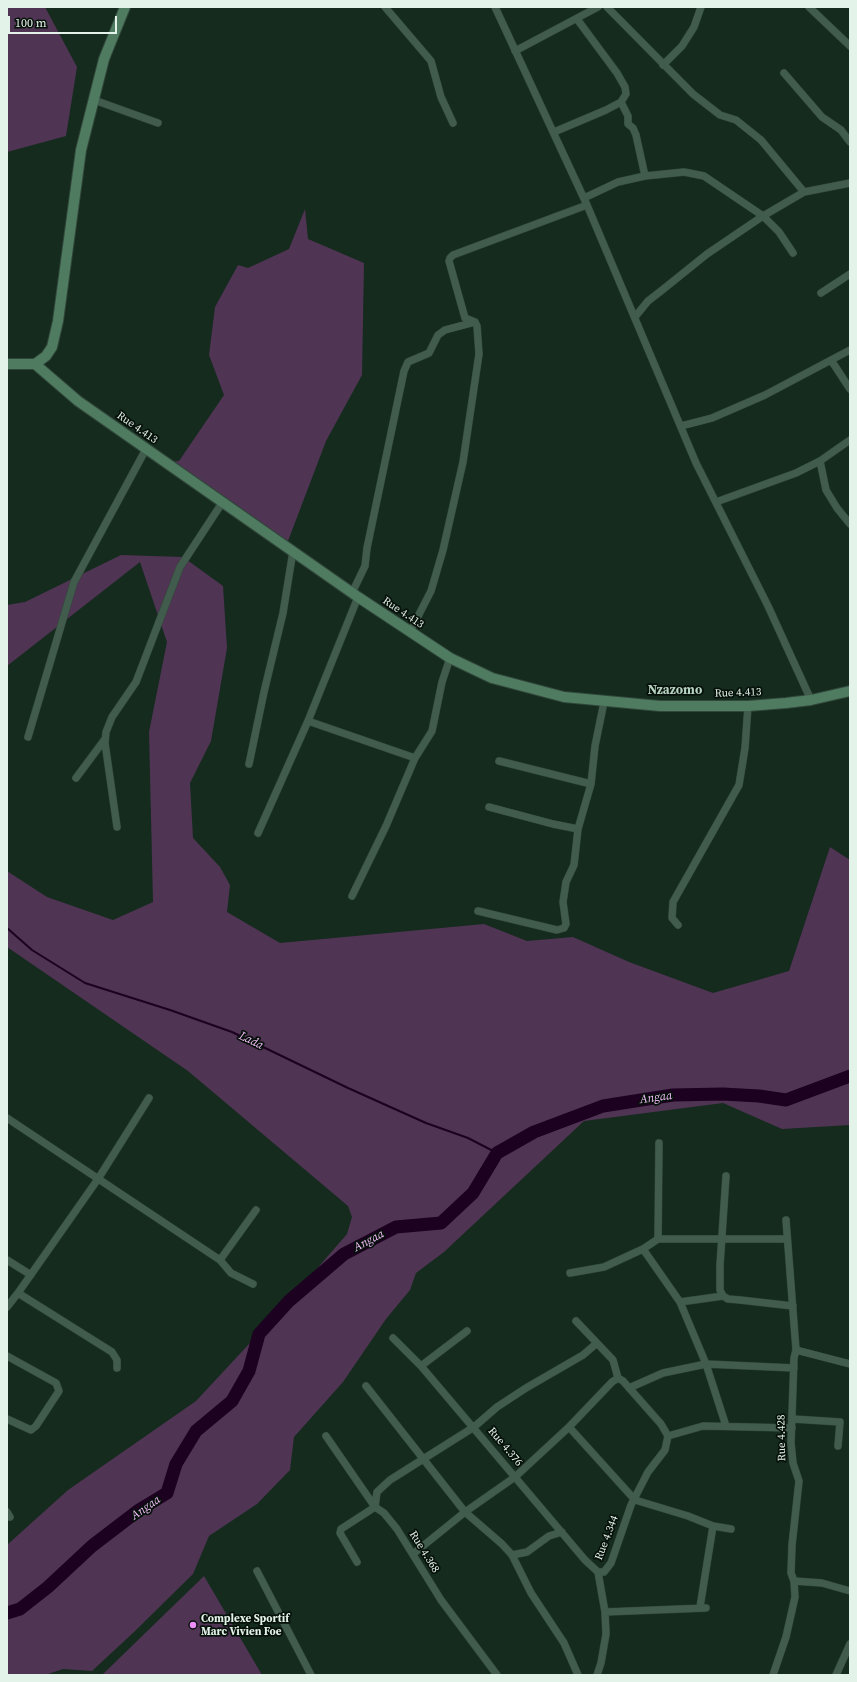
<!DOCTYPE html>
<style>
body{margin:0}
#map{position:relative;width:857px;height:1682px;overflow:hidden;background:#142b1e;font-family:"Source Serif 4",serif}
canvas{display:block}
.frame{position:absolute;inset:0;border:8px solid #e4f3e9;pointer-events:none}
.scale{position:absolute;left:8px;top:16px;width:109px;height:18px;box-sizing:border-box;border:2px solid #e4f3e9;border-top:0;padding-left:5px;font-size:12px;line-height:14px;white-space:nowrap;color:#e4f3e9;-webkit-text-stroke:3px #07110b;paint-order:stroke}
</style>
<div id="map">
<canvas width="857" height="1682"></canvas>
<div class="frame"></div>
<div class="scale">100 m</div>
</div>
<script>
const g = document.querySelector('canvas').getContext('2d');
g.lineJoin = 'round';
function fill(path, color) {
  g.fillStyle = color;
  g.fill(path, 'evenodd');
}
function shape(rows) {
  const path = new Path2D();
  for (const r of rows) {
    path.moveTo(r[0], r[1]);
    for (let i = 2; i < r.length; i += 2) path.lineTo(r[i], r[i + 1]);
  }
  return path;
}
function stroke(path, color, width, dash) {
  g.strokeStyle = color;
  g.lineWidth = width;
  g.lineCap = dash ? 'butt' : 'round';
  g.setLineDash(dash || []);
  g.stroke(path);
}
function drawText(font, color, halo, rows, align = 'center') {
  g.font = font + ' "Source Serif 4",serif';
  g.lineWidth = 3.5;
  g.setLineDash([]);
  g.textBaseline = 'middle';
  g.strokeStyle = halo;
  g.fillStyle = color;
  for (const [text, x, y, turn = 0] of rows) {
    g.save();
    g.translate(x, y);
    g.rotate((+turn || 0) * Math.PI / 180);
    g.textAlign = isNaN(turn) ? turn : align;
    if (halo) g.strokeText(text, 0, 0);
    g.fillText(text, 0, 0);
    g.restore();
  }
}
fill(shape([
 [7,7,45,7,77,67,66,136,7,152],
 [305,209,308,239,364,263,362,375,326,441,288,541,165,462,179,461,224,395,209,355,215,307,238,265,248,268,289,249],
 [121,555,183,557,223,586,227,648,211,741,190,783,193,838,220,867,230,885,227,912,280,943,484,924,527,941,573,937,629,962,713,993,789,971,830,847,850,860,850,1125,782,1129,723,1103,584,1121,444,1252,416,1273,410,1290,386,1319,343,1382,294,1437,290,1470,257,1504,209,1536,193,1574,134,1632,92,1671,63,1669,45,1675,7,1675,7,1545,68,1490,196,1401,289,1301,347,1234,352,1217,348,1206,188,1071,7,947,7,871,47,897,113,920,153,902,149,732,167,642,140,562,7,666,7,605,25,602],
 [204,1576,262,1675,102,1675]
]), '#503453');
stroke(shape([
 [7,928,32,950,85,983,170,1010,232,1032,348,1088,426,1123,468,1138,497,1153]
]), '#1c0121', 2);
stroke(shape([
 [7,1613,20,1609,48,1587,92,1546,139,1510,167,1493,176,1464,196,1431,232,1401,249,1371,259,1334,289,1301,344,1254,396,1227,441,1223,473,1193,497,1153,534,1132,603,1106,673,1095,723,1094,759,1096,786,1100,850,1076]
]), '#1c0121', 13);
const street = shape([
 [385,7,431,61,441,97,453,123],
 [495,7,587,205,696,463,768,606,811,700],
 [607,7,693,94,720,115,736,120,761,140,804,192],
 [809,7,850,46],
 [515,51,598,7],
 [663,65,682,46,694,27,701,7],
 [784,73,822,117,841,130,850,142],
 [94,100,158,123],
 [621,102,628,116,628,124,633,128,636,135,645,176],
 [554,132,606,110,621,102,626,94,625,87,617,73,577,19],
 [584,198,618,182,645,176,684,172,704,176,763,216,779,232,793,253],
 [821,293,850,274],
 [635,317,648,301,661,291,707,254,763,216,804,192,850,183],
 [831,360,850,389],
 [681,426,712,418,765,395,850,350],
 [820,461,826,490,837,508,850,524],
 [716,502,796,473,820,461,850,440],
 [352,593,365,566,367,548,404,371,408,362,429,353,438,335,445,330,475,322],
 [410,632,431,591,443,550,463,462,479,354,477,326,475,322,465,318,449,261,450,258,453,255,587,205],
 [308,721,415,758],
 [28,737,74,582,146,449],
 [499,761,591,784],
 [249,764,264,692,283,613,293,551],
 [76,778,105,739],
 [489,807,553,824,578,829],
 [117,827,105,743,106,732,112,717,136,682,180,567,222,503],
 [258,833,308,721,358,597],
 [352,896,386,826,415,758,432,731,442,682,450,658],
 [478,911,557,930,564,928,566,924,563,902,566,882,574,865,578,829,591,784,595,746,604,702],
 [678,925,672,918,673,902,739,785,745,748,748,706],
 [7,1118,220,1260,231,1273,253,1284],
 [726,1176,720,1265,720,1290,723,1296,728,1299,740,1300,793,1306],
 [658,1239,659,1143],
 [643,1249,658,1239,787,1239],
 [7,1260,31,1275],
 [220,1260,256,1210],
 [570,1273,604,1267,643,1249,680,1302,706,1364,726,1426],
 [18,1293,112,1352,117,1360,117,1368],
 [680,1302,723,1296],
 [7,1307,18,1293,98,1179,149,1098],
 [576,1321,613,1360,618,1378],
 [393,1338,421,1366,585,1560,598,1572],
 [796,1350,850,1364],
 [7,1356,56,1383,59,1391,36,1426,31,1430,7,1419],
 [421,1366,467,1331],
 [618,1378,623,1381,661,1424,668,1436],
 [366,1386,465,1512,502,1544,512,1555,531,1593,564,1643,578,1675],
 [629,1388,663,1373,706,1364,794,1368],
 [793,1419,840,1422,838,1446],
 [569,1427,635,1500,688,1516,713,1526,731,1529],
 [326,1436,375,1507],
 [668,1436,703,1426,792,1428],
 [375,1507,377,1492,390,1480,474,1427,497,1407,526,1388,583,1355,597,1343],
 [7,1512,10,1517],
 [413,1554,465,1512,515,1477,569,1427,612,1382,618,1378],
 [512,1555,527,1552,549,1536,562,1532],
 [357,1562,340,1533,341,1529,375,1507,384,1513,397,1529,441,1600,497,1675],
 [257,1571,311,1675],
 [794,1581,822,1583,850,1591],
 [700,1607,713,1526],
 [605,1612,706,1608],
 [597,1675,601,1663,606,1634,605,1612,598,1572,604,1572,611,1563,631,1505,648,1472,665,1450,668,1436],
 [773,1675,786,1637,795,1597,794,1581,791,1573,792,1545,799,1481,793,1463,791,1443,794,1358,796,1350,786,1220],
 [836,1675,850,1644]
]);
const secondary = shape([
 [7,364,35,364,78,401,358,597,450,658,492,678,564,697,660,706,748,706,786,703,811,700,850,691],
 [35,364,46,356,52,347,58,321,81,150,104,59,125,7]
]);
stroke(street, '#31473a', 8);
stroke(secondary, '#31473a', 12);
stroke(street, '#415c4c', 7);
stroke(secondary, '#4f7b61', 10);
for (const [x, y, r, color] of [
 [193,1625,4,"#ed8cfa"]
]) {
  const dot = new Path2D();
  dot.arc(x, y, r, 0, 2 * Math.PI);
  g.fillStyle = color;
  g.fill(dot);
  stroke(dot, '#07110b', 1.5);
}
drawText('11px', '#e4f3e9', '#07110b', [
 ["Rue 4.413",137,428,35],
 ["Rue 4.413",403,613,34],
 ["Rue 4.413",738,693,-2],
 ["Rue 4.428",782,1438,-91],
 ["Rue 4.376",505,1447,50],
 ["Rue 4.344",607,1538,-69],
 ["Rue 4.368",424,1552,58]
]);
drawText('bold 11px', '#e4f3e9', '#07110b', [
 ["Complexe Sportif",201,1619],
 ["Marc Vivien Foe",201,1632]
], 'left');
drawText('italic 12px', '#f2bdf9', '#07110b', [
 ["Lada",251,1041,26],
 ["Angaa",656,1098,-8],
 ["Angaa",369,1241,-28],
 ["Angaa",146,1508,-35]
]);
drawText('bold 13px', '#b7d3c1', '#07110b', [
 ["Nzazomo",675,691]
]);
</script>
